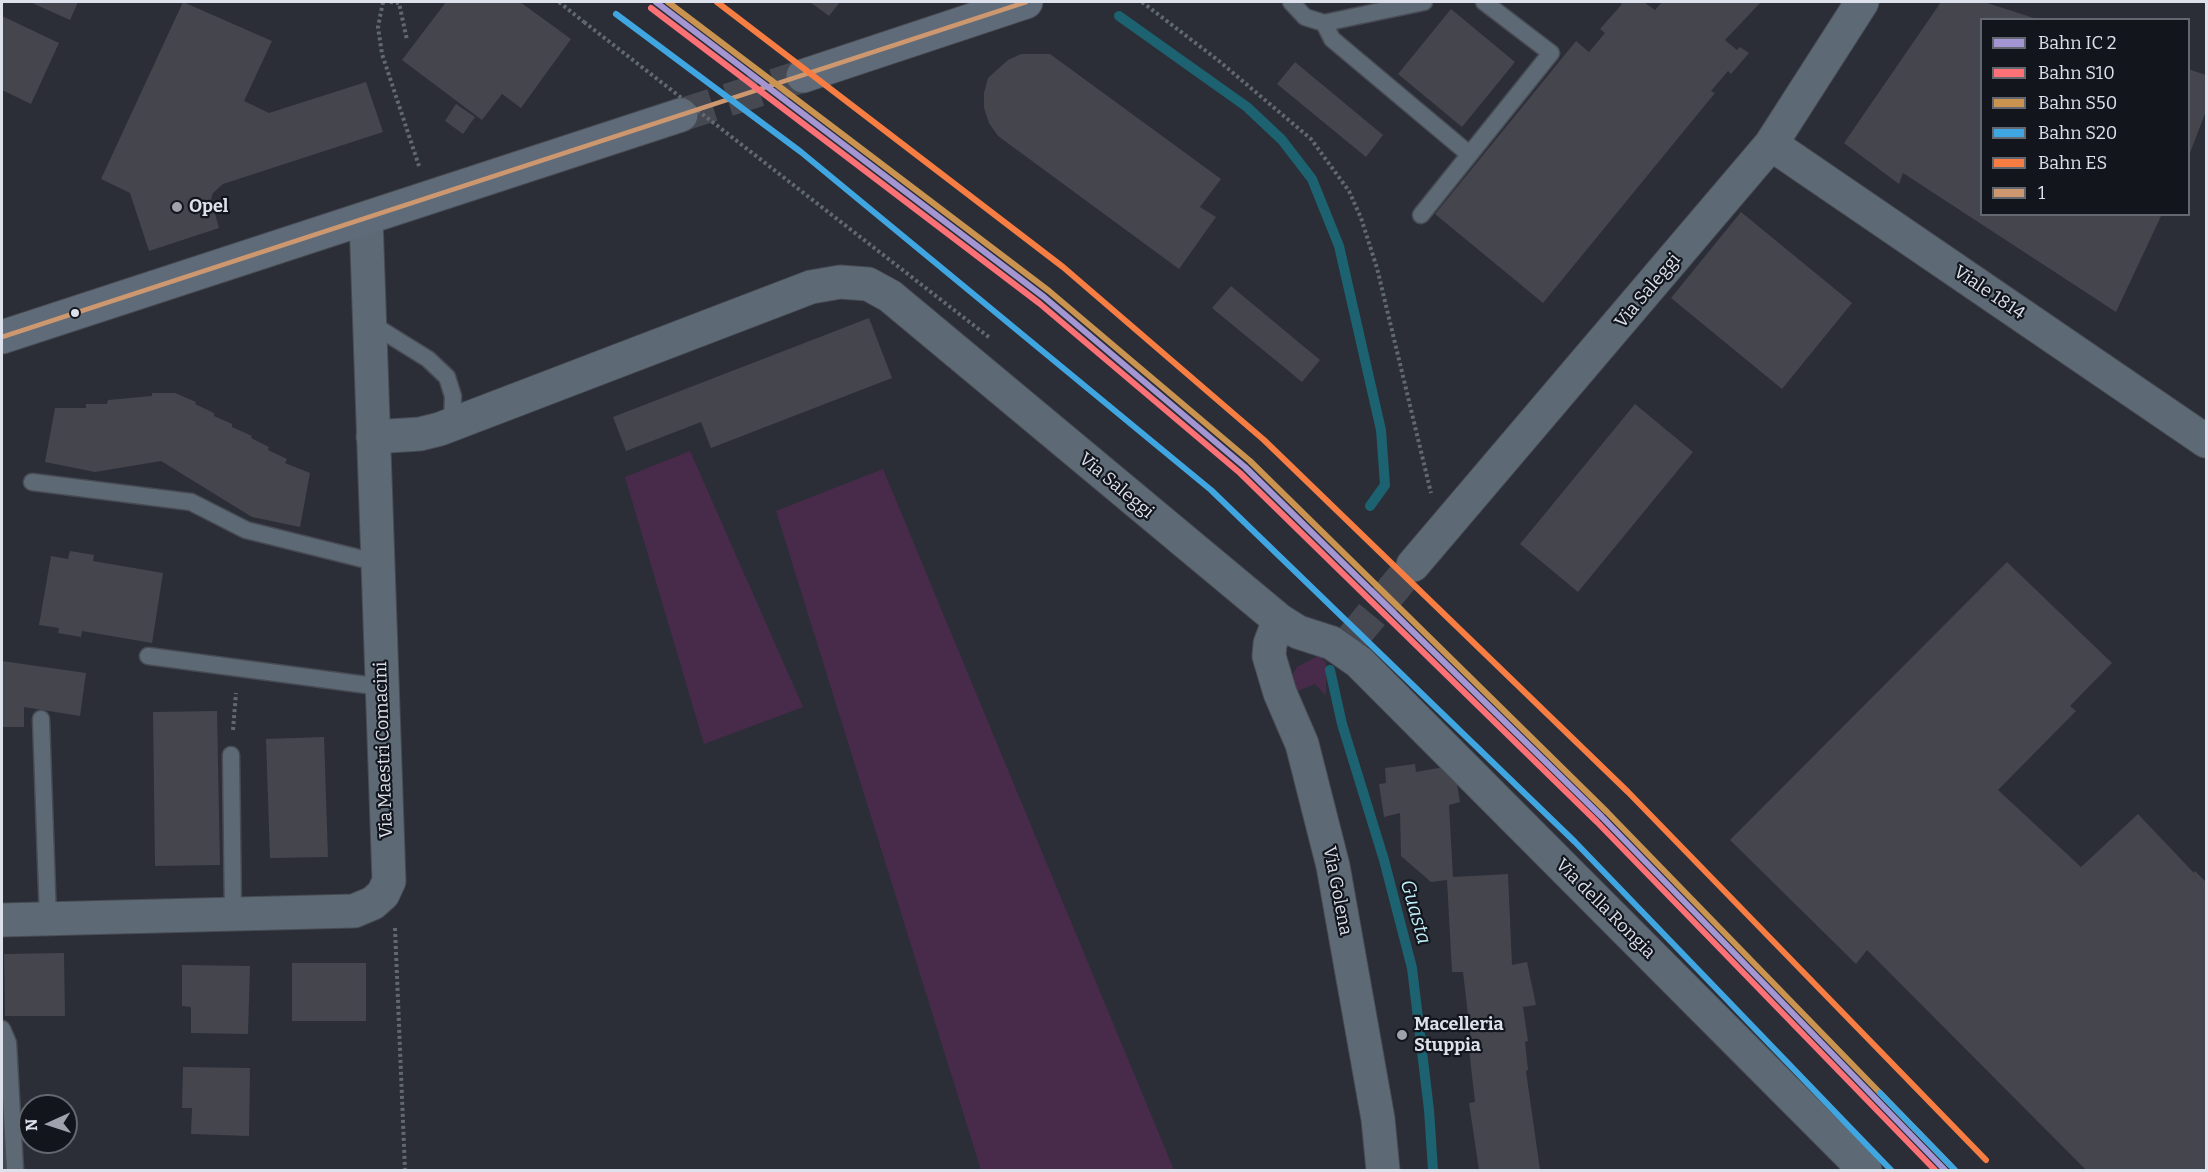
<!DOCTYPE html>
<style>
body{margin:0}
#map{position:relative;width:2208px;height:1172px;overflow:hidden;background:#2b2e37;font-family:Bitter,serif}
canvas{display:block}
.frame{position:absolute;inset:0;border:3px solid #dde1ec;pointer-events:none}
.legend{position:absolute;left:1980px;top:18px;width:210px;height:198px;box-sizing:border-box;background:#12151c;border:2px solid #63676f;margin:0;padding:8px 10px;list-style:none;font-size:18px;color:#dde1ec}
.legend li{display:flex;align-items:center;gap:12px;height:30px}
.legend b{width:30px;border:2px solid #63676f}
.north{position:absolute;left:18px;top:1094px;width:60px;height:60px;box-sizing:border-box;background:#12151c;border:2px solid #63676f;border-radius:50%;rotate:267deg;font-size:16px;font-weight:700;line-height:24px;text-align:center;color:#dde1ec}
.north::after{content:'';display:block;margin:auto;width:21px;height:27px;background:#9fa2ad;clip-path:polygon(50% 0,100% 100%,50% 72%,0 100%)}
</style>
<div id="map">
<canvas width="2208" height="1172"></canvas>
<div class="frame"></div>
<ul class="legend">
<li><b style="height:8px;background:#a396d2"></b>Bahn IC 2</li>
<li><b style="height:8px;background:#fc7176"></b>Bahn S10</li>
<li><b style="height:8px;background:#cb9350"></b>Bahn S50</li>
<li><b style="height:8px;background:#40a6e2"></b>Bahn S20</li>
<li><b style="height:8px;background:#f77d43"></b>Bahn ES</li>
<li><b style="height:8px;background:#cd976f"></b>1</li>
</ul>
<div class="north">N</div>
</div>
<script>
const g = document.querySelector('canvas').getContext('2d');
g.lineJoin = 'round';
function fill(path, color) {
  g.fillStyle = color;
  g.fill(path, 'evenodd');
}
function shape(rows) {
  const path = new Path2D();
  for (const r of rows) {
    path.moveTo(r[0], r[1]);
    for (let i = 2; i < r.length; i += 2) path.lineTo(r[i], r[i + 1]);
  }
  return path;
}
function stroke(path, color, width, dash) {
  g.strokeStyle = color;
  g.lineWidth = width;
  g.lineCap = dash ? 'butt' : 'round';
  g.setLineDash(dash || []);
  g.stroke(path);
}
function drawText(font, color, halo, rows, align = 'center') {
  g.font = font + ' Bitter,serif';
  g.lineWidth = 4.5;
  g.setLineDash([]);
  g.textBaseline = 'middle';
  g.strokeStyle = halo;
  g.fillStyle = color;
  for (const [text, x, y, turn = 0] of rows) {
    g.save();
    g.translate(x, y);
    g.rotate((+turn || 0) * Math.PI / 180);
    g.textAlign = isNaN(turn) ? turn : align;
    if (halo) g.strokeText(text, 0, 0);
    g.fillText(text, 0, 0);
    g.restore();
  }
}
fill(shape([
 [690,451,803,707,704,744,625,477],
 [883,469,1174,1170,981,1170,776,511],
 [1318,656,1326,662,1326,696,1315,684,1295,692,1293,674,1297,667]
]), '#482b4a');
stroke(shape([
 [1119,16,1247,107,1282,140,1312,179,1339,246,1381,430,1385,485,1370,506],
 [1330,670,1342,724,1384,860,1412,968,1429,1110,1433,1170]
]), '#1c6270', 10);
fill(shape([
 [30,2,78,2,70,20],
 [183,2,272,41,244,101,269,113,366,82,383,132,223,184,213,193,211,199,219,228,149,251,130,193,101,179],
 [446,2,520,2,571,39,521,108,502,94,482,120,402,60],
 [810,2,840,2,829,16],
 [1619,2,1644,2,1655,10,1662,2,1761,2,1725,40,1737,50,1740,47,1749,53,1731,74,1728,71,1711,91,1715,93,1543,303,1435,214,1576,41,1589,52,1605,33,1600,29,1622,4],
 [1941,2,1984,2,2037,19,1982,20,1982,214,2162,214,2116,312,1903,173,1899,184,1844,143],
 [1451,9,1515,62,1462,127,1398,74],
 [2,16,59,43,31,104,2,90],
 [1021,54,1050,54,1221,179,1200,207,1216,217,1179,269,998,136,989,123,984,108,984,93,988,78,1008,60],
 [1295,62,1383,135,1366,157,1277,84],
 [2188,69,2206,75,2206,111,2188,158],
 [456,104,475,117,463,134,445,121],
 [1741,212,1852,303,1782,389,1671,298],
 [1231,286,1320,360,1302,382,1212,308],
 [869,318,892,378,711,448,701,422,626,451,613,417],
 [152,393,175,393,196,402,195,404,214,413,214,416,232,424,232,427,252,436,251,438,269,447,268,450,287,459,285,463,310,473,300,527,252,517,161,461,95,472,45,462,55,408,86,408,86,404,107,404,108,400,152,396],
 [1635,404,1693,452,1578,592,1520,544],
 [70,551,94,555,93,561,163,573,152,643,82,631,81,637,58,633,59,628,39,625,51,556,68,559],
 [2007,562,2112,663,2070,706,2076,711,1998,790,2081,867,2138,814,2194,873,2195,871,2206,882,2206,1170,2086,1170,1867,950,1856,964,1730,840],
 [2,661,86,673,80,716,24,707,24,727,2,727],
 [217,711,220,865,155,866,153,712],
 [324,737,328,857,270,858,266,739],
 [1415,764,1416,772,1444,767,1444,773,1455,772,1460,802,1449,805,1453,877,1508,874,1512,965,1527,962,1536,1005,1523,1007,1528,1041,1525,1042,1528,1070,1526,1071,1540,1170,1479,1170,1469,1103,1475,1102,1469,1049,1472,1049,1463,972,1452,972,1447,880,1431,882,1401,856,1400,813,1384,817,1379,784,1386,783,1385,768],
 [64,953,65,1016,5,1016,4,954],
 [292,963,366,963,366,1021,292,1021],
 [182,965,250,966,248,1034,191,1033,191,1007,182,1006],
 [183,1067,250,1068,249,1136,191,1134,192,1108,182,1108],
 [2,1082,3,1082,6,1170,2,1170]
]), '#45454d');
stroke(shape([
 [1351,640,1413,565]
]), '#464952', 33, [33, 16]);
stroke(shape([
 [681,115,803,76]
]), '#464952', 33, [33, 16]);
const lane = shape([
 [1291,2,1305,17,1324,23,1424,2],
 [1324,23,1332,39,1469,154],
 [1421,215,1551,53,1484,2],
 [370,323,428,359,447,377,453,396,452,425],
 [32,482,191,502,246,530,379,563],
 [148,656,382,687],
 [41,719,48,919],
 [231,755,233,914],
 [2,1029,8,1043,15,1170]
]);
const street = shape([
 [1771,144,2206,441],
 [373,437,420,434,440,429,811,287,840,282,868,284,890,296,1279,620,1298,632,1332,643,1359,662,1865,1170],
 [1413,565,1771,144,1862,2],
 [1279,620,1270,644,1269,656,1280,693,1302,744,1333,866,1378,1119,1383,1170],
 [2,920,354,911,373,903,383,894,389,881,366,219]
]);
const primary = shape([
 [803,76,1026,2],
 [2,337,681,115]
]);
stroke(lane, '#484b53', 19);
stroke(street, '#484b53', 35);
stroke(primary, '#484b53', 35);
stroke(shape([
 [383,2,378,27,382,54,419,166],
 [390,2,399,3,407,40],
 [559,2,584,22],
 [1142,2,1219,61,1311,139,1349,191,1361,218,1377,268,1431,493],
 [233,730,236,693],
 [395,928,405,1170]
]), '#606972', 4, [3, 3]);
stroke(lane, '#5d6a76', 16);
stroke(street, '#5d6a76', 33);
stroke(primary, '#5f6b78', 33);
stroke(shape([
 [584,22,990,338]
]), '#606972', 4, [3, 3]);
stroke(shape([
 [2,337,1026,2]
]), '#cd976f', 4.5);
stroke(shape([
 [656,2,1044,297,1245,467,1602,817,1945,1170]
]), '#a396d2', 6);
stroke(shape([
 [651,8,1039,303,1240,473,1597,822,1935,1170]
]), '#fc7176', 6);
stroke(shape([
 [668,2,1049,291,1250,461,1607,812,1950,1165]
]), '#cb9350', 6);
stroke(shape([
 [616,14,801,152,1211,490,1575,842,1891,1170],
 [1880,1093,1955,1170]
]), '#40a6e2', 6);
stroke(shape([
 [717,2,1063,267,1264,440,1628,792,1986,1160]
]), '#f77d43', 6);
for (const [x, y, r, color] of [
 [177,207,6,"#9fa2ad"],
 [75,313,5,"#dde1ec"],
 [1402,1035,6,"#9fa2ad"]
]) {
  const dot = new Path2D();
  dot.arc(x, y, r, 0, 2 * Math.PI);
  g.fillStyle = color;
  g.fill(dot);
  stroke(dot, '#12151c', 2);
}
drawText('bold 18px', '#dde1ec', '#12151c', [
 ["Opel",189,207],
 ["Macelleria",1414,1025],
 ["Stuppia",1414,1046]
], 'left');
drawText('18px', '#dde1ec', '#12151c', [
 ["Via Saleggi",1648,291,-50],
 ["Viale 1814",1989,293,34],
 ["Via Saleggi",1116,486,40],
 ["Via Maestri Comacini",384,750,-92],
 ["Via Golena",1337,891,79],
 ["Via della Rongia",1605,909,45]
]);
drawText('italic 20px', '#bdebf6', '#12151c', [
 ["Guasta",1415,912,74]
]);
</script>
